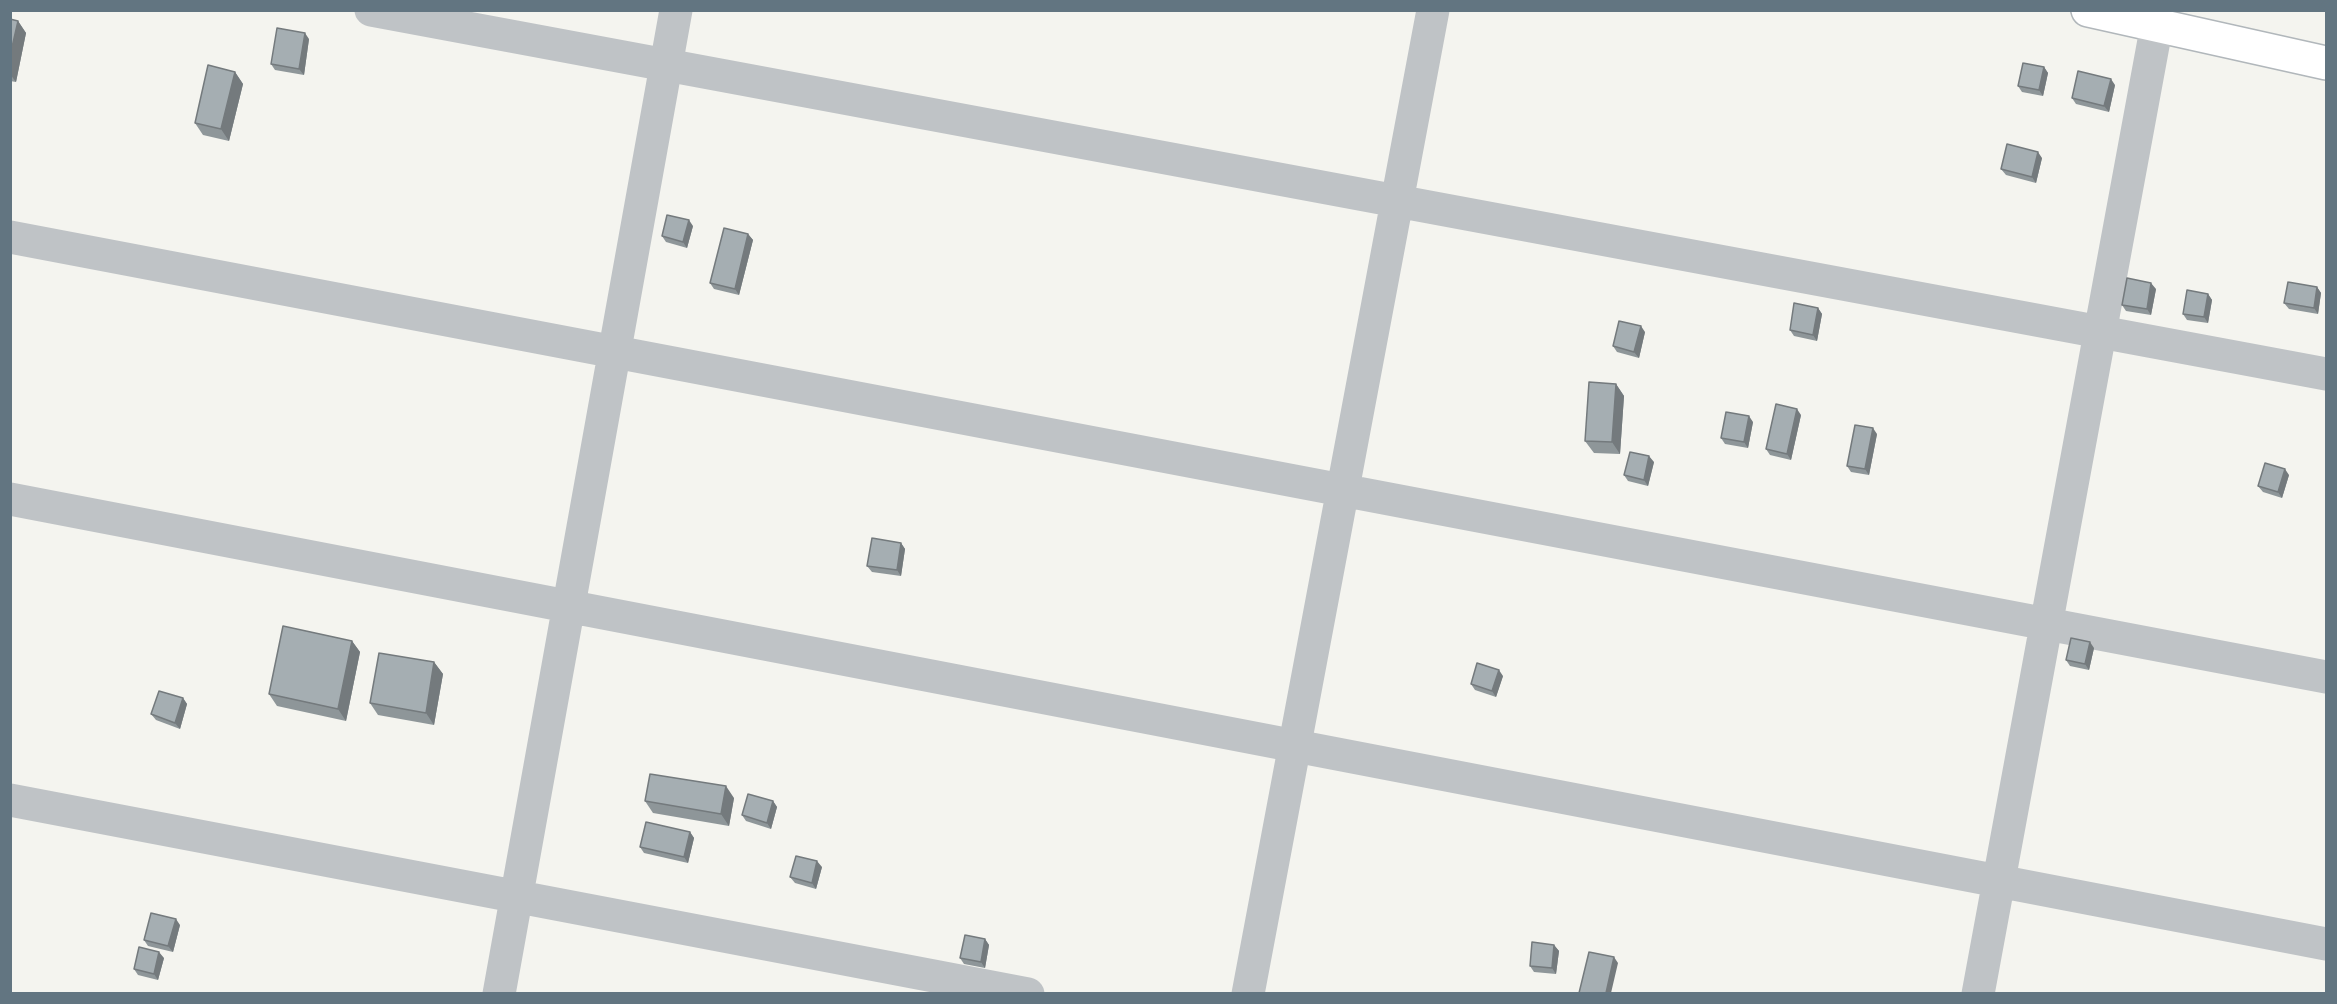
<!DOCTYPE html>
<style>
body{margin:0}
#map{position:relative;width:2337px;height:1004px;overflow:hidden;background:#f4f4ef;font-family:"Roboto Condensed",sans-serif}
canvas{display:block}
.frame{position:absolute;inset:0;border:12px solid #627581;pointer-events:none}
</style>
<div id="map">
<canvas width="2337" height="1004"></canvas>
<div class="frame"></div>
</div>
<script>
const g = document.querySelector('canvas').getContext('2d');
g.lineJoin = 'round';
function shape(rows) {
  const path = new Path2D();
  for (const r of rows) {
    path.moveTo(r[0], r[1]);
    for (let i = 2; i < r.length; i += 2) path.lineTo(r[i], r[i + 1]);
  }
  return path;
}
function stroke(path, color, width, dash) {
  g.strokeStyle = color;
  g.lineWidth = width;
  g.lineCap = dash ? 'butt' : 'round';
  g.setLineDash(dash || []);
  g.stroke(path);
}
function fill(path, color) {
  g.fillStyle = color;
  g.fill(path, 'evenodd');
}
const secondary = shape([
 [2088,10,2326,63]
]);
stroke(secondary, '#b1b7bb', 36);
stroke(shape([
 [371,10,2326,374],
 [10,237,2326,677],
 [10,499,2326,944],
 [10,800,1028,994],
 [499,994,676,10],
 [1248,994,1433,10],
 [1978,994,2157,24]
]), '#bfc3c6', 33);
stroke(secondary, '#fff', 33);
fill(shape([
 [10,19,18,21,26,33,16,82,10,81],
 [309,39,304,75,275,70,271,64],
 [2044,67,2048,73,2043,96,2022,92,2018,86],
 [235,72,243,84,229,141,203,135,195,123],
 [2115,85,2109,112,2076,104,2072,98],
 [2042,158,2036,183,2006,175,2001,169],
 [693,226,687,248,666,242,662,236],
 [748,234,753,240,739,295,714,289,710,283],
 [2317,287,2321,293,2318,314,2289,309,2284,303],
 [2156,289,2151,315,2126,311,2122,305],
 [2208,294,2212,300,2208,323,2187,320,2183,314],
 [1818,308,1822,314,1817,341,1794,336,1790,330],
 [1645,332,1639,358,1617,352,1613,346],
 [1616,384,1624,396,1620,454,1594,453,1585,441],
 [1801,415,1791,460,1770,455,1766,449],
 [1753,422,1748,448,1725,444,1721,438],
 [1877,434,1869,475,1851,472,1847,466],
 [1654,462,1648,486,1628,481,1624,475],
 [2289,475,2282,498,2263,492,2258,486],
 [901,543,905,549,901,576,872,572,867,566],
 [352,641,360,652,346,721,277,706,269,694],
 [2094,648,2089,670,2070,666,2066,660],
 [434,662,443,674,434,725,378,715,370,703],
 [1503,676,1496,697,1475,690,1471,684],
 [183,698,187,704,180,729,156,720,151,714],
 [734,798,729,826,653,813,645,801],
 [773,801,777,807,771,829,746,821,742,815],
 [690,832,694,838,688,863,644,853,640,847],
 [822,867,816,889,795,883,790,877],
 [180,925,173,952,148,946,144,940],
 [985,939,989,945,985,968,964,964,960,958],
 [1554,945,1559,951,1556,974,1534,972,1530,966],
 [164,958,158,980,138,975,134,969]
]), '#8e9699');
fill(shape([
 [18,21,26,33,16,82,10,74,10,56],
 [305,33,309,39,304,75,299,69],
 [2044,67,2048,73,2043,96,2039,90],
 [235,72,243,84,229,141,221,129],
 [2111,79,2115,85,2109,112,2104,106],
 [2038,152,2042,158,2036,183,2032,177],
 [689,220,693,226,687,248,683,242],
 [748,234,753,240,739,295,735,289],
 [2151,283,2156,289,2151,315,2147,309],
 [2317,287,2321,293,2318,314,2314,308],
 [2208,294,2212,300,2208,323,2204,317],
 [1818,308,1822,314,1817,341,1813,335],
 [1641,326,1645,332,1639,358,1634,352],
 [1616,384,1624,396,1620,454,1612,442],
 [1797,409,1801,415,1791,460,1787,454],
 [1749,416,1753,422,1748,448,1744,442],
 [1873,428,1877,434,1869,475,1865,469],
 [1649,456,1654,462,1648,486,1644,480],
 [2285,469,2289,475,2282,498,2278,492],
 [901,543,905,549,901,576,897,570],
 [352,641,360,652,346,721,338,709],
 [2090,642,2094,648,2089,670,2085,664],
 [434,662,443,674,434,725,426,713],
 [1499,670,1503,676,1496,697,1492,691],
 [183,698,187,704,180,729,175,723],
 [726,786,734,798,729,826,721,814],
 [773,801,777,807,771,829,767,823],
 [690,832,694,838,688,863,684,857],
 [817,861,822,867,816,889,812,883],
 [176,919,180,925,173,952,168,946],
 [985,939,989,945,985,968,981,962],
 [1554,945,1559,951,1556,974,1552,968],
 [159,952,164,958,158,980,154,974],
 [1614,957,1618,963,1611,993,1606,993]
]), '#747a7d');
const building = shape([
 [10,19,18,21,10,56,10,19],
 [277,28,305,33,299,69,271,64,277,28],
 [2023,63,2044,67,2039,90,2018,86,2023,63],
 [208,65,235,72,221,129,195,123,208,65],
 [2078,71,2111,79,2104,106,2072,98,2078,71],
 [2007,144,2038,152,2032,177,2001,169,2007,144],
 [667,215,689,220,683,242,662,236,667,215],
 [724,228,748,234,735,289,710,283,724,228],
 [2127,278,2151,283,2147,309,2122,305,2127,278],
 [2288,282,2317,287,2314,308,2284,303,2288,282],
 [2187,290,2208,294,2204,317,2183,314,2187,290],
 [1794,303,1818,308,1813,335,1790,330,1794,303],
 [1619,321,1641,326,1634,352,1613,346,1619,321],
 [1589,382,1616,384,1612,442,1585,441,1589,382],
 [1776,404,1797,409,1787,454,1766,449,1776,404],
 [1726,412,1749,416,1744,442,1721,438,1726,412],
 [1855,425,1873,428,1865,469,1847,466,1855,425],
 [1630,452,1649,456,1644,480,1624,475,1630,452],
 [2265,463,2285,469,2278,492,2258,486,2265,463],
 [872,538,901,543,897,570,867,566,872,538],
 [283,626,352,641,338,709,269,694,283,626],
 [2071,638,2090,642,2085,664,2066,660,2071,638],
 [379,653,434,662,426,713,370,703,379,653],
 [1477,663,1499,670,1492,691,1471,684,1477,663],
 [159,691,183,698,175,723,151,714,159,691],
 [650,774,726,786,721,814,645,801,650,774],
 [748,794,773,801,767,823,742,815,748,794],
 [646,822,690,832,684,857,640,847,646,822],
 [796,856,817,861,812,883,790,877,796,856],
 [151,913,176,919,168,946,144,940,151,913],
 [965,935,985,939,981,962,960,958,965,935],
 [1532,942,1554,945,1552,968,1530,966,1532,942],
 [139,947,159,952,154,974,134,969,139,947],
 [1589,952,1614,957,1606,993,1579,993,1589,952]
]);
fill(building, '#a5aeb2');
stroke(building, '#747a7d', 1.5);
</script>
